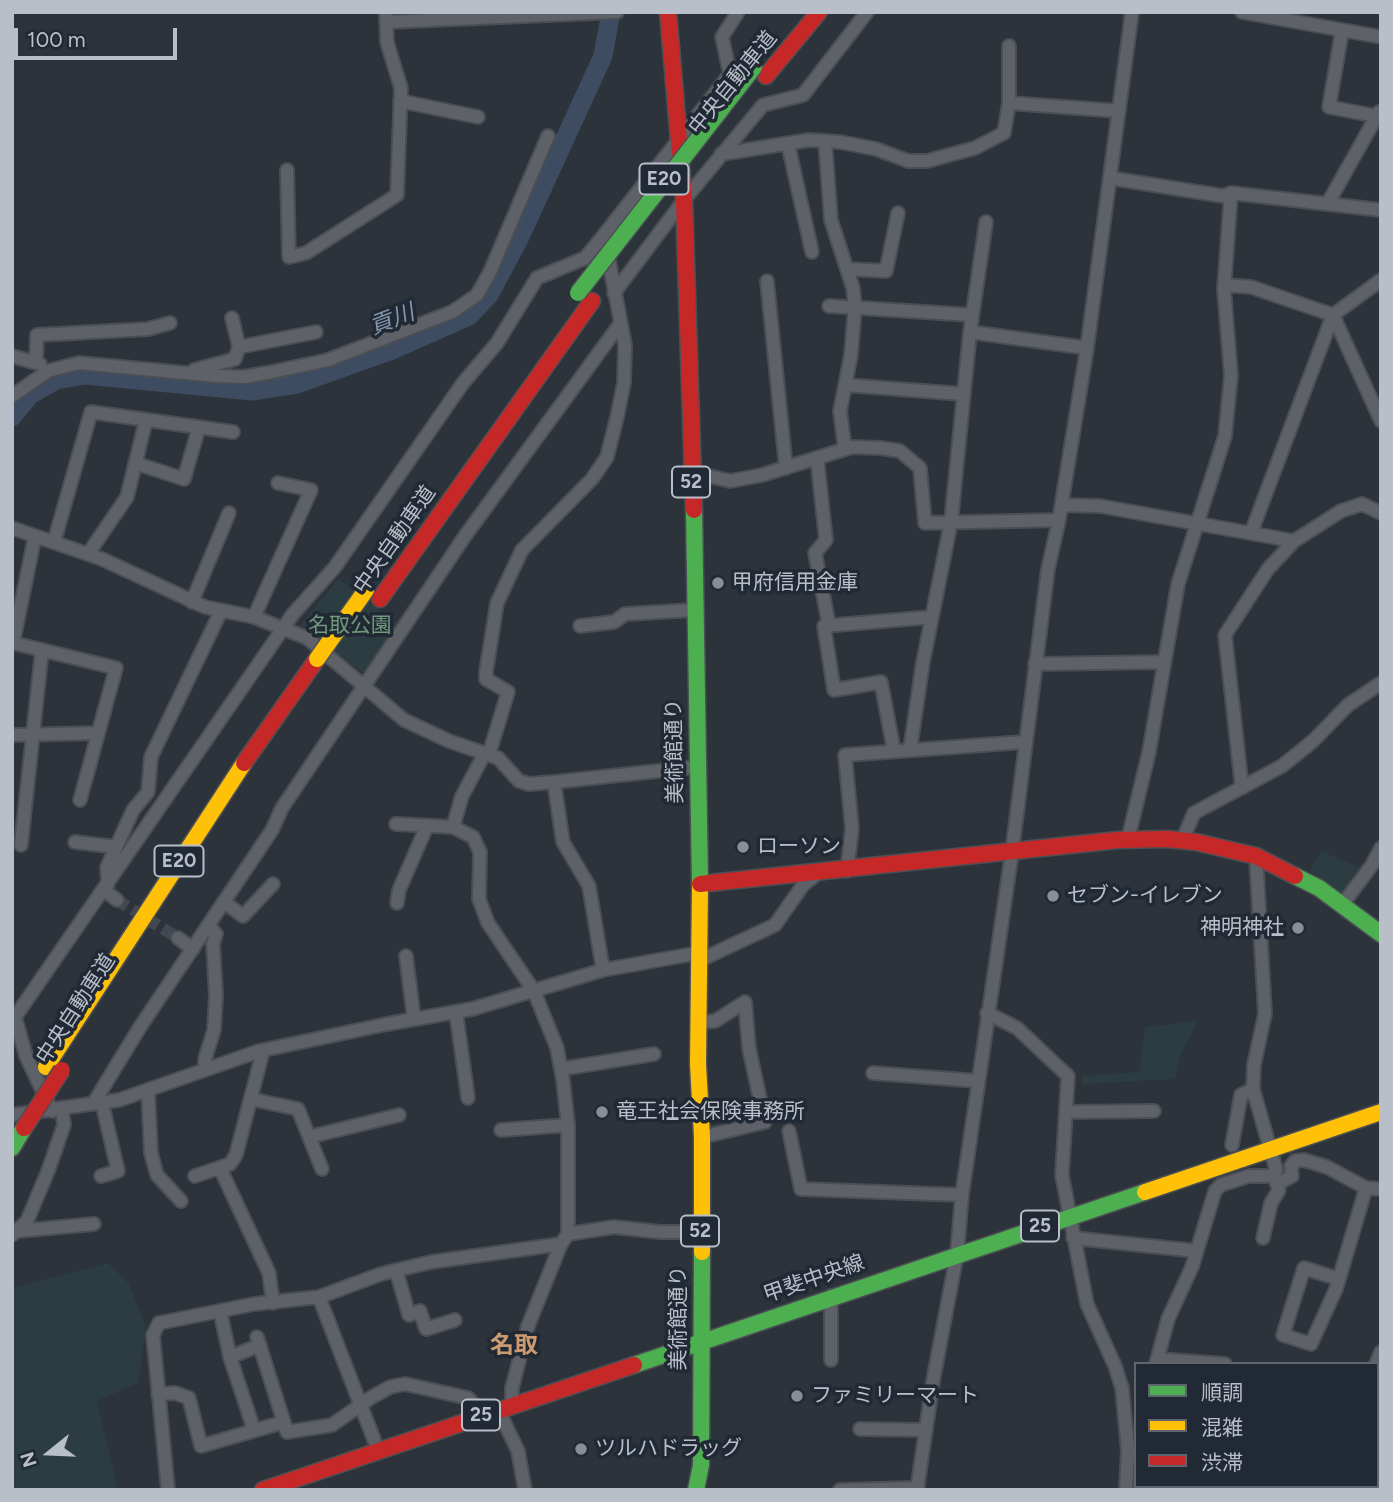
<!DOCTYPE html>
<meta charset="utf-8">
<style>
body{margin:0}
#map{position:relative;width:1393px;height:1502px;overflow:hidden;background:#2d333a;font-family:Figtree,"Noto Sans JP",sans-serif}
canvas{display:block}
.frame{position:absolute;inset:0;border:14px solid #b9bfc9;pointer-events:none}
.legend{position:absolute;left:1134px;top:1362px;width:245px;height:126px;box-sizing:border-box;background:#212934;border:2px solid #5e6570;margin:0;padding:9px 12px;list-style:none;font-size:21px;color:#b9bfc9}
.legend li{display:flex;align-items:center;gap:14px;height:35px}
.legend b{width:35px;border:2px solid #5e6570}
.north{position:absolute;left:14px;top:1418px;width:70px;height:70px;-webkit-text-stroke:5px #212934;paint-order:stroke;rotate:252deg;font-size:19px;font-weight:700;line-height:28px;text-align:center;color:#b9bfc9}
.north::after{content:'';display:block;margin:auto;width:24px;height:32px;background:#b9bfc9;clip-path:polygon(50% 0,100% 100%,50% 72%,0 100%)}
.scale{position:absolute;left:14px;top:28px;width:163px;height:32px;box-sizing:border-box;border:4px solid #b9bfc9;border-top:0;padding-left:9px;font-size:21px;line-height:24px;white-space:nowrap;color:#b9bfc9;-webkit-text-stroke:5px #212934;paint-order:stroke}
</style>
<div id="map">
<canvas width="1393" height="1502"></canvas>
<div class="frame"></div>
<ul class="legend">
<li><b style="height:9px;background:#4caf50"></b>順調</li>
<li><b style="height:9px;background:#ffc107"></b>混雑</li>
<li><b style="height:9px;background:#c62828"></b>渋滞</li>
</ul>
<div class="north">N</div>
<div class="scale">100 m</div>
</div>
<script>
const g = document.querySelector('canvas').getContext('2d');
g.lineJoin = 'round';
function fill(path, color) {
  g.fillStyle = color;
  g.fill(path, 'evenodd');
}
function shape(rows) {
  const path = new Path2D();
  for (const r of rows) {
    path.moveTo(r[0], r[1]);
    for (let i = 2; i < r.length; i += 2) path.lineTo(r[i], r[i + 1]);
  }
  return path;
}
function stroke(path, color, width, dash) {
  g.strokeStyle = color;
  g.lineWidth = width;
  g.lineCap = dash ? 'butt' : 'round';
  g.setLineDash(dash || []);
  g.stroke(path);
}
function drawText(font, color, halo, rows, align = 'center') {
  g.font = font + ' Figtree,"Noto Sans JP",sans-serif';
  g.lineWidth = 7;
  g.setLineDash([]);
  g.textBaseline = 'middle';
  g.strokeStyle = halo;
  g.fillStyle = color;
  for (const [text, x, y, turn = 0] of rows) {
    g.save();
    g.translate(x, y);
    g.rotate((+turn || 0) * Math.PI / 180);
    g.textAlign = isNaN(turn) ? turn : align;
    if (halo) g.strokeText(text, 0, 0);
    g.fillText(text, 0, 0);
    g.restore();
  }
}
fill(shape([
 [338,579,398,624,366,675,299,627],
 [1321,851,1362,868,1342,896,1310,871],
 [1198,1021,1181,1054,1175,1079,1082,1084,1082,1076,1139,1072,1145,1027],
 [108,1263,129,1284,146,1327,138,1383,97,1401,118,1490,12,1490,12,1288]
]), '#2b3d40');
stroke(shape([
 [12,417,30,395,56,380,85,375,252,391,297,384,392,350,469,316,489,295,519,239,603,56,611,12]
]), '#3e4c62', 19);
stroke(shape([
 [117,900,178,938]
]), '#42484f', 12, [12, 6]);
const street = shape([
 [1242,12,1381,37],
 [386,22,617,12],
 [1342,31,1329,107,1376,116],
 [400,101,478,117],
 [1009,103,1009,46],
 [825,141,831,220,853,288,855,306,851,355,840,411,845,449],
 [788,144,812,252],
 [721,154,809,140,840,142,876,149,908,161,927,161,975,148,1004,133,1009,103,1119,111],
 [287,170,289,257,306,253,397,195,401,88,387,42,386,12],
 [1110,178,1223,196,1231,193,1381,210],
 [1328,203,1379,112],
 [847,269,886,271,898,213],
 [1381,280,1333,315,1381,421],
 [767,281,786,468],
 [1224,285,1251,287,1333,315,1251,533],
 [614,293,684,200,763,105,803,95,867,12],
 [829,306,972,315],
 [970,332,1087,348],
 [239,347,316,332],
 [12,356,40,364],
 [36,361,37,335,148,329,170,323],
 [194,370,235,359,239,347,232,318],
 [845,385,963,394],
 [12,396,48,371,79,363,217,376,244,377,272,372,328,360,452,312,477,295,490,272,548,136],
 [817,458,826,540,815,553,829,625],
 [135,463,184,479,199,427],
 [691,472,730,481,762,475,852,447,881,448,900,451,920,468,925,523,1059,520],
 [1062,505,1100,506,1294,541],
 [12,528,102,559,205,607,254,617,307,638,404,720,449,741,498,758,519,781,529,784,554,782,696,767],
 [35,536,13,643,116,668,80,800],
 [54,542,91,412,233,432],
 [88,554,127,497,146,420],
 [192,602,229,513],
 [254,617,311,490,278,483],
 [580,626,614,622,625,614,694,610],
 [1035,664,1164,662],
 [12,735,98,733],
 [910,750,923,662,951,522,970,332,986,222],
 [894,751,881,682,834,690,824,626,932,617],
 [489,754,508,692,486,679,486,672,497,603,522,550,592,479,607,457,617,417,624,383,625,345,604,235,730,74,722,37,738,12],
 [554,782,563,842,589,886,603,970],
 [1242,788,1225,635,1268,569,1294,541,1341,511,1362,504,1381,513],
 [396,824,453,827,473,837,480,852,479,899,488,923,534,991,557,1048,563,1080,568,1125,568,1234,561,1244,528,1326,512,1388,512,1405],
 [453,827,462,796,485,753],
 [1128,839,1149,752,1178,584,1225,436,1231,375,1224,289,1231,193],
 [1182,841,1194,813,1282,766,1313,741,1348,705,1381,683],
 [75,842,116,847],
 [21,845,42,650],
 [847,871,852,829,845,755,1024,742],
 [108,884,107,867,133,810,148,792,151,757,221,611],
 [104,890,117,900],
 [224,902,243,916,273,884],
 [397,903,399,890,427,826],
 [1342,905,1372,865,1381,848],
 [178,938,193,949],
 [406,956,414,1019],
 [698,961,775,925,803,885,817,874],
 [456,1012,468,1098],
 [987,1013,1017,1028,1068,1076,1062,1175,1087,1304,1115,1366,1122,1388,1128,1451,1126,1490],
 [698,1022,715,1021,745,1002,749,1048,765,1122,702,1137],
 [561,1069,654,1054],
 [205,1070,205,1059,214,1030,216,995,213,944,216,934,208,925],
 [873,1073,978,1081],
 [148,1090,151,1153,157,1175,181,1201],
 [251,1099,298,1109,322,1169],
 [93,1104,140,1027,272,830,282,808,465,536,620,324],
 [52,1111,26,1056,15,1017,293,614,335,567,463,383,497,343,537,278,585,258,604,235],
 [1066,1112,1154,1111],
 [12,1115,119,1100,259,1051,387,1024,472,1009,603,970,698,953],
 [501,1130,568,1125],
 [789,1131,801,1189,962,1195],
 [309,1137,399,1115],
 [1232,1145,1241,1095,1253,1089],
 [220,1168,269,1273,273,1303],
 [101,1176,118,1171,102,1103],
 [195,1176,230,1164,236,1155,263,1051],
 [1279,1183,1292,1176,1291,1166,1295,1161,1304,1160,1327,1167,1366,1188,1381,1189],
 [17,1231,94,1224],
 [568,1234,614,1227,660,1232,699,1232],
 [12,1235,27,1221,48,1171,64,1125,62,1110],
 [1073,1238,1197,1251],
 [1263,1238,1271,1203,1279,1190,1274,1176],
 [396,1270,409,1315,420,1311,426,1329,455,1320],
 [1339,1279,1304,1268,1283,1335,1311,1344,1336,1289,1339,1279,1366,1188],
 [831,1296,831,1360],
 [319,1297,378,1450],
 [220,1311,230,1357,254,1430],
 [257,1337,287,1432,332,1425,372,1397,390,1387,405,1384,468,1398,483,1414],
 [230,1357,260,1345],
 [1157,1359,1225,1364],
 [1156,1364,1168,1319,1192,1267,1215,1191,1221,1185,1249,1176,1274,1176,1276,1169,1253,1089,1254,1065,1265,1014,1256,856],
 [1376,1364,1381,1352],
 [158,1394,175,1393,189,1398,201,1446,284,1422],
 [498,1409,518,1451,525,1490],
 [860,1429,926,1430],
 [1304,1486,1305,1490],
 [168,1490,153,1335,159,1323,254,1304,319,1297,381,1274,431,1262,561,1244],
 [840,1490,918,1488],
 [917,1490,933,1381,957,1254,962,1195,1012,852,1048,569,1059,520,1087,348,1132,12],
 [1328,1490,1329,1486]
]);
const fast = shape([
 [694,510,700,884],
 [1295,876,1319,888,1381,934],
 [12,1148,24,1128],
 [634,1365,1145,1192],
 [696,1490,701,1465,702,1252]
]);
const slow = shape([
 [700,884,698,1064,702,1137,702,1252],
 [46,1067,244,763],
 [1145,1192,1381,1112],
 [1377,1476,1381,1469]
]);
const jam = shape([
 [668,12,684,200,694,510],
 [766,76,819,12],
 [380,599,592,301],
 [244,763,317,659],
 [700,884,1118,840,1167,839,1196,842,1256,856,1295,876],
 [263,1490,634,1365]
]);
stroke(street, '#4b4f54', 16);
stroke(fast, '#4b4f54', 19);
stroke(slow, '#4b4f54', 19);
stroke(jam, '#4b4f54', 19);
stroke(street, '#5e6168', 12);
stroke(fast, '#4caf50', 16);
stroke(slow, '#ffc107', 16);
stroke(jam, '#c62828', 16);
const fastBridge = shape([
 [578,293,754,67]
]);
const slowBridge = shape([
 [317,659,366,590]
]);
const jamBridge = shape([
 [24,1128,62,1070]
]);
stroke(fastBridge, '#4a4f55', 19, []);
stroke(slowBridge, '#4a4f55', 19, []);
stroke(jamBridge, '#4a4f55', 19, []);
stroke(fastBridge, '#4caf50', 16);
stroke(slowBridge, '#ffc107', 16);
stroke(jamBridge, '#c62828', 16);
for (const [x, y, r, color] of [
 [718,583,7,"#888e97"],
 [743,847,7,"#888e97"],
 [1053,896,7,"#888e97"],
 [1298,928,7,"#888e97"],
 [602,1112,7,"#888e97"],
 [797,1396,7,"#888e97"],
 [581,1449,7,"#888e97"]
]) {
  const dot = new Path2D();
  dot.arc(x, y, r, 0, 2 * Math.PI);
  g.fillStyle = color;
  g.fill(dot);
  stroke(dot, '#212934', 2.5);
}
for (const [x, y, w] of [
 [664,179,49],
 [691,482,38],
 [179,861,49],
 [1040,1226,38],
 [700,1231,38],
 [481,1415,38]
]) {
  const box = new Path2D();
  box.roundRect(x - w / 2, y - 15.5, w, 31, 5);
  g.fillStyle = '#212934';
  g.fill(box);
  stroke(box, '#b9bfc9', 2);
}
drawText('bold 19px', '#b9bfc9', null, [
 ["E20",664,179],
 ["52",691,482],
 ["E20",179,861],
 ["25",1040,1226],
 ["52",700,1231],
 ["25",481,1415]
]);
drawText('21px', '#b9bfc9', '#212934', [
 ["中央自動車道",733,83,-51],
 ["中央自動車道",395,540,-55],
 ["美術館通り",675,751,-91],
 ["中央自動車道",76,1009,-57],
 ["甲斐中央線",814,1279,-19],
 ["美術館通り",679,1318,-90]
]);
drawText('21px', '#b9bfc9', '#212934', [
 ["甲府信用金庫",732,583],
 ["ローソン",757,847],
 ["セブン-イレブン",1067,896],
 ["神明神社",1284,928,"right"],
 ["竜王社会保険事務所",616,1112],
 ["ファミリーマート",811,1396],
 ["ツルハドラッグ",595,1449]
], 'left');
drawText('21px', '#72987b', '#212934', [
 ["名取公園",350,626]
]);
drawText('italic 23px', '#8395ae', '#212934', [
 ["貢川",392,320,-21]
]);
drawText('bold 24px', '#cc9a71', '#212934', [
 ["名取",514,1346]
]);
</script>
